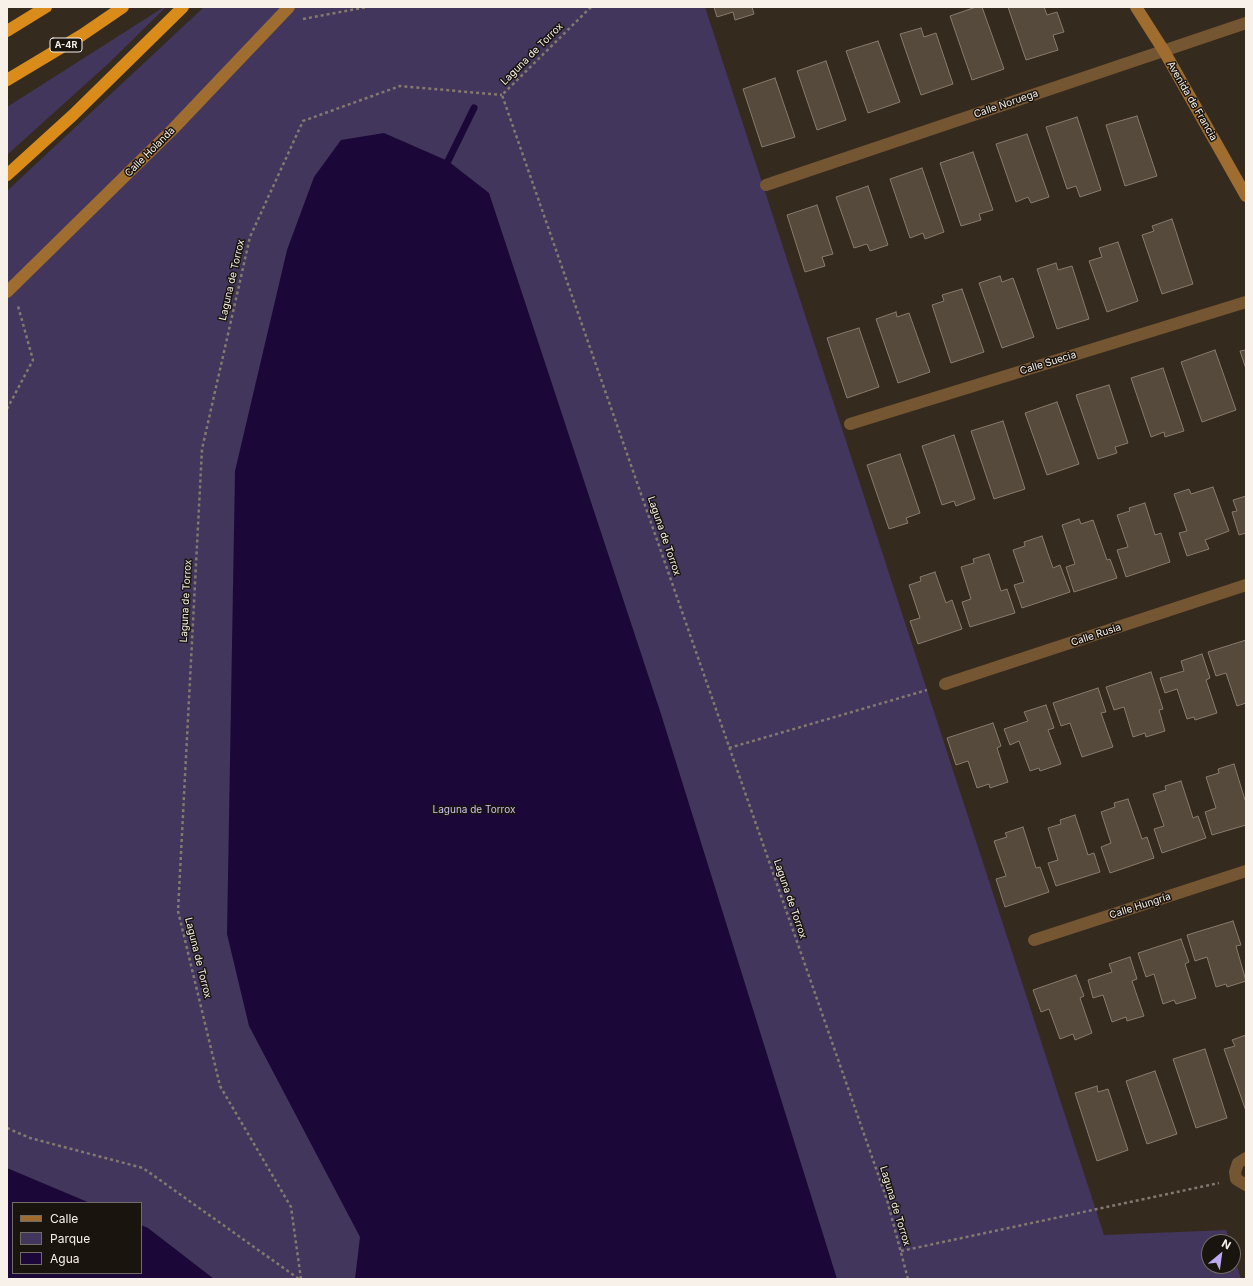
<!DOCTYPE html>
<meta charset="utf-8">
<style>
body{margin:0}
#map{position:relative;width:1253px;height:1286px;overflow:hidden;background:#352a1e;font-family:Inter,sans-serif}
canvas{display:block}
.frame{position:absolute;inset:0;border:8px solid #f8f1e9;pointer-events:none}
.legend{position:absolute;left:12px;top:1202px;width:130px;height:72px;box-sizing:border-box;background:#19140e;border:1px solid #726c66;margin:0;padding:5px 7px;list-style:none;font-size:12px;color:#f8f1e9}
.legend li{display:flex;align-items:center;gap:8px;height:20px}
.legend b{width:20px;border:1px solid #726c66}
.north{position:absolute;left:1201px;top:1234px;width:40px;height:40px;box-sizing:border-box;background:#19140e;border:1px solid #726c66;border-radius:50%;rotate:29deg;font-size:11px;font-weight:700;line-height:16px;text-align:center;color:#f8f1e9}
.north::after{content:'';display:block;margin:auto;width:14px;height:18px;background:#bea9f5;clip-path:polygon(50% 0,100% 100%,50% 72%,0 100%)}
</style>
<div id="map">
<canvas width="1253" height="1286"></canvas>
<div class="frame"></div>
<ul class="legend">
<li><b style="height:5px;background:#9e6d2f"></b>Calle</li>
<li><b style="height:11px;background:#42365c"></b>Parque</li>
<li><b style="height:11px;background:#1b0838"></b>Agua</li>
</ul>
<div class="north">N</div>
</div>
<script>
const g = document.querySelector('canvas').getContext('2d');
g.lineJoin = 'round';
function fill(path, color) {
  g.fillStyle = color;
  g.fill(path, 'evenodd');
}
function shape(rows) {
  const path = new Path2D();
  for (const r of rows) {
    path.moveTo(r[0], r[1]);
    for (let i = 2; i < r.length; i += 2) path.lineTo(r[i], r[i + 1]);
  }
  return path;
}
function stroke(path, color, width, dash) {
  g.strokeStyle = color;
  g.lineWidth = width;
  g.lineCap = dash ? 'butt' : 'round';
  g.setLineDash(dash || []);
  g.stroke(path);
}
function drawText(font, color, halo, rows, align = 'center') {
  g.font = font + ' Inter,sans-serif';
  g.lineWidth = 3;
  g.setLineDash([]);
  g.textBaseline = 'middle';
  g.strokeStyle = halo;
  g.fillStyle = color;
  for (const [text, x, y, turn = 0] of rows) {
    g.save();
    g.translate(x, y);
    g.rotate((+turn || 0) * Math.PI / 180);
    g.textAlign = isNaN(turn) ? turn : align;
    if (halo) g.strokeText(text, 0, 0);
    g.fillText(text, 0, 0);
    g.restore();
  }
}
fill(shape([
 [164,7,166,7,110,62,7,155,7,107],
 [204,7,705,7,1104,1235,1226,1230,1230,1242,1209,1242,1209,1266,1233,1266,1233,1253,1241,1279,7,1279,7,191],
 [13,1203,141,1203,141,1273,13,1273]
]), '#42365c');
fill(shape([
 [384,133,448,161,489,193,661,714,837,1279,355,1279,360,1237,249,1026,227,934,235,471,287,250,314,177,341,140],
 [7,1168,90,1203,13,1203,13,1273,141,1273,141,1225,148,1228,214,1279,7,1279]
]), '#1b0838');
stroke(shape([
 [448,161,474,108]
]), '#1b0838', 7);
const building = shape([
 [714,7,752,7,754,14,735,20,733,12,717,17,714,7],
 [976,7,982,7,1004,69,972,80,950,16,976,7],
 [1008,7,1044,7,1047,15,1057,12,1064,32,1053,35,1058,50,1026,60,1008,7],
 [921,28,924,37,936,33,953,84,921,95,900,34,921,28],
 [878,41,900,102,868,113,846,51,878,41],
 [826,61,846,120,817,130,797,71,826,61],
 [775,78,795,137,762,147,743,89,775,78],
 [1137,116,1157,176,1125,186,1106,125,1137,116],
 [1077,117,1101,190,1080,197,1076,186,1067,189,1046,127,1077,117],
 [1027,134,1049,197,1031,203,1028,197,1016,202,996,144,1027,134],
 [973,152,993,210,979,214,981,220,961,226,940,163,973,152],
 [922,168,944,232,925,239,923,233,910,238,890,179,922,168],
 [868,186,888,245,870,251,867,244,854,248,836,197,868,186],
 [817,205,833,254,822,257,825,266,805,272,787,215,817,205],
 [1172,219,1193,284,1162,294,1142,235,1154,231,1152,226,1172,219],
 [1118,242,1138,301,1107,312,1089,261,1102,257,1099,248,1118,242],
 [1056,263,1058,270,1072,266,1089,319,1057,329,1037,269,1056,263],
 [1000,276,1002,282,1013,278,1034,337,1002,348,979,283,1000,276],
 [962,289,984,352,951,363,932,305,944,301,942,295,962,289],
 [896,312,897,317,909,313,930,372,898,383,876,319,896,312],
 [859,328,879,387,847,398,827,338,859,328],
 [1215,350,1236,410,1202,422,1181,362,1215,350],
 [1246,350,1246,369,1240,351,1246,350],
 [1163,368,1184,431,1165,437,1164,432,1151,437,1131,378,1163,368],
 [1109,385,1128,443,1115,447,1117,453,1098,459,1076,395,1109,385],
 [1057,402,1079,464,1047,475,1025,413,1057,402],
 [1003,421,1025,489,994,499,971,431,1003,421],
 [954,435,975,499,956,506,954,501,942,505,922,446,954,435],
 [900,454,920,513,906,518,908,523,889,529,867,465,900,454],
 [1213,487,1229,531,1205,540,1209,549,1187,556,1179,533,1187,531,1174,494,1189,489,1191,494,1213,487],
 [1246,496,1246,533,1239,535,1232,512,1237,511,1233,500,1246,496],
 [1145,503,1155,535,1161,533,1170,562,1126,577,1117,550,1128,547,1117,515,1130,511,1129,508,1145,503],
 [1079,519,1081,524,1093,520,1107,560,1110,559,1117,578,1074,592,1066,567,1075,564,1062,525,1079,519],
 [1042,536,1053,568,1060,565,1070,592,1022,608,1014,585,1024,582,1013,550,1025,546,1024,542,1042,536],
 [989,554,1001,591,1007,589,1015,613,970,627,962,602,971,599,961,567,974,563,973,559,989,554],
 [935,572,946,603,952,600,962,629,918,644,910,621,920,618,909,585,921,581,920,577,935,572],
 [1246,640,1246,703,1237,706,1226,673,1216,676,1208,652,1246,640],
 [1202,654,1210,678,1206,680,1217,713,1195,720,1194,717,1187,719,1177,689,1165,693,1160,678,1184,671,1181,661,1202,654],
 [1151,672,1163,709,1159,710,1165,731,1146,737,1145,733,1133,737,1124,707,1114,710,1106,687,1151,672],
 [1098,688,1106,712,1101,713,1113,747,1082,757,1070,723,1061,726,1053,703,1098,688],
 [1046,705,1054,728,1048,730,1061,764,1040,771,1039,768,1030,771,1019,741,1010,745,1004,729,1028,721,1024,712,1046,705],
 [993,723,1001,746,997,748,1008,782,990,788,989,784,977,788,968,761,956,765,947,738,993,723],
 [1234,764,1245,800,1246,800,1246,825,1212,835,1205,812,1216,808,1206,777,1219,773,1218,769,1234,764],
 [1181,781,1193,818,1198,816,1206,838,1162,853,1154,829,1164,826,1153,794,1166,790,1165,786,1181,781],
 [1128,799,1142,839,1147,837,1154,858,1110,873,1101,847,1111,843,1101,812,1115,807,1114,803,1128,799],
 [1075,815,1088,855,1094,853,1100,872,1056,886,1048,863,1058,860,1048,828,1061,824,1060,820,1075,815],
 [1023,827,1036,868,1040,867,1049,892,1005,907,996,879,1006,876,994,841,1007,837,1005,833,1023,827],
 [1233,921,1241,945,1236,946,1246,981,1227,987,1226,984,1216,987,1207,957,1195,961,1187,935,1233,921],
 [1181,939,1189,962,1185,964,1196,998,1176,1004,1174,1000,1163,1004,1154,974,1146,977,1138,953,1181,939],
 [1130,957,1137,979,1132,981,1144,1016,1127,1021,1126,1017,1112,1022,1103,995,1093,998,1088,980,1112,972,1109,964,1130,957],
 [1076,975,1084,996,1080,998,1092,1033,1075,1040,1073,1034,1060,1039,1049,1009,1041,1012,1033,990,1076,975],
 [1246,1035,1246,1111,1224,1049,1235,1046,1232,1040,1246,1035],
 [1205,1049,1227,1118,1196,1128,1173,1059,1205,1049],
 [1155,1071,1177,1134,1147,1144,1126,1081,1155,1071],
 [1097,1086,1098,1092,1108,1089,1128,1150,1097,1161,1075,1093,1097,1086]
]);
fill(building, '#564a3d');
stroke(building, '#887b6d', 1);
stroke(shape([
 [591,7,502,95,887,1200,908,1279],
 [303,19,367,7],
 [7,409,33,360,18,306],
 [729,748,927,690],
 [7,1128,30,1138,143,1168,299,1279],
 [901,1251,1219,1183],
 [301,1279,291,1207,220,1086,178,911,202,449,250,237,303,121,400,86,502,95]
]), '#83796f', 2.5, [3, 3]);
stroke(shape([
 [766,185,1246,23],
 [850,424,1246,302],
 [945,684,1246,585],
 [1034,940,1246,871],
 [1246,1158,1238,1163,1235,1172,1236,1179,1246,1185]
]), '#755632', 12);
stroke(shape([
 [1136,7,1164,51,1246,196],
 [7,292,173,129,289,7]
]), '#9e6d2f', 12);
stroke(shape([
 [7,31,46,7],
 [7,80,82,35,123,7],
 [7,175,73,115,183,7]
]), '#d98c19', 12);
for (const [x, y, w] of [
 [66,45,32]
]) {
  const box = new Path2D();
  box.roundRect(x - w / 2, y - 7, w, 14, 3);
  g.fillStyle = '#19140e';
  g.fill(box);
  stroke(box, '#f8f1e9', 1);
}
drawText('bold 9px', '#f8f1e9', null, [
 ["A-4R",66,45]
]);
drawText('10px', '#f8f1e9', '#19140e', [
 ["Laguna de Torrox",532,54,-45],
 ["Avenida de Francia",1192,101,60],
 ["Calle Noruega",1006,104,-19],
 ["Calle Holanda",150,152,-45],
 ["Laguna de Torrox",232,280,-77],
 ["Calle Suecia",1048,363,-17],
 ["Laguna de Torrox",664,536,71],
 ["Laguna de Torrox",186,601,-87],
 ["Calle Rusia",1096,635,-18],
 ["Laguna de Torrox",790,899,71],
 ["Calle Hungría",1140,906,-18],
 ["Laguna de Torrox",198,958,76],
 ["Laguna de Torrox",895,1206,73]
]);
drawText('10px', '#cec1f3', '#19140e', [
 ["Laguna de Torrox",474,810]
]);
</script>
